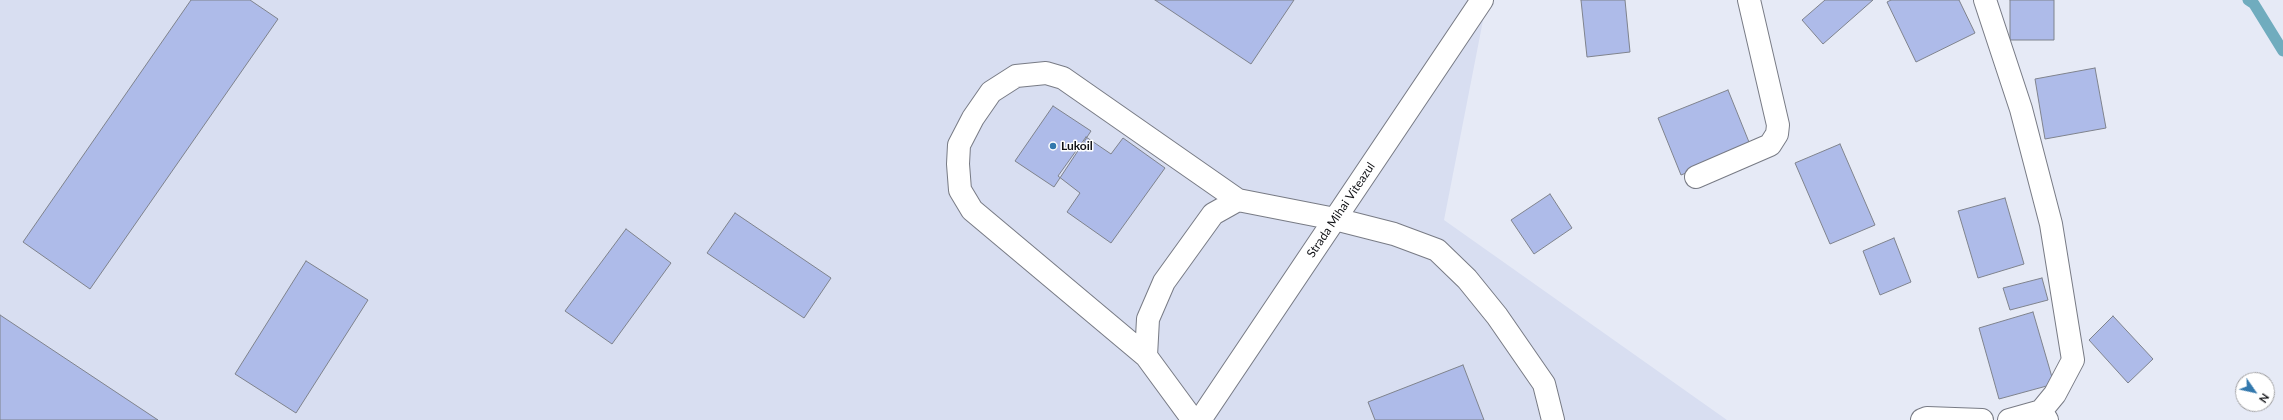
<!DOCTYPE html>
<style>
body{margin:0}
#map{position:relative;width:2283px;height:420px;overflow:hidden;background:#e6eaf6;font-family:Lato,sans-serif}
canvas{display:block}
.north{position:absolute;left:2235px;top:372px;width:40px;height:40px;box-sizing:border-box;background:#fff;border:1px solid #a0a0a2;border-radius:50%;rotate:124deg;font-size:11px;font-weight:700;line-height:16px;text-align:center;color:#111216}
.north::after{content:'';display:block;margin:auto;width:14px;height:18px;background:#3278ad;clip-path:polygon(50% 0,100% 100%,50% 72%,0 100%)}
</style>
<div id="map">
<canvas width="2283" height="420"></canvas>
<div class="north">N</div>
</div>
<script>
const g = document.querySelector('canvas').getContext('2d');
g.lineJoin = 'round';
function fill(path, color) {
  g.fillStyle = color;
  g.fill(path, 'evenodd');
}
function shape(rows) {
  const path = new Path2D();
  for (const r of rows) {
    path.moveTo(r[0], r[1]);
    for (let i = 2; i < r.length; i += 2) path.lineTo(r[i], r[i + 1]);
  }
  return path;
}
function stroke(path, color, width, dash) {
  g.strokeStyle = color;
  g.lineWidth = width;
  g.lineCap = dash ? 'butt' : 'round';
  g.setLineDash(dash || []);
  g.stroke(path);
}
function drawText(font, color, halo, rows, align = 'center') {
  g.font = font + ' Lato,sans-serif';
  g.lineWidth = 3;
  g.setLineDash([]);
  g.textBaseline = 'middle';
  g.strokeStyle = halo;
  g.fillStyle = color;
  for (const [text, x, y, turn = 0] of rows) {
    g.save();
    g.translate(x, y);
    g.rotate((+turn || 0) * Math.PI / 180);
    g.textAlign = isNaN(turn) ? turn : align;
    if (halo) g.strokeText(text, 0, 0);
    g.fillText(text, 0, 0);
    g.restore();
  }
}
fill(shape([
 [0,0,1487,0,1444,220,1727,420,0,420]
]), '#d8def1');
stroke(shape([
 [2248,0,2254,4,2283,51]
]), '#70acbe', 11);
const building = shape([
 [191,0,250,0,278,19,90,289,23,242,191,0],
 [1155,0,1294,0,1251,64,1155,0],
 [1581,0,1625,0,1630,52,1587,57,1581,0],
 [1825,0,1873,0,1823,44,1802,20,1825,0],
 [1891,0,1959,0,1975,33,1916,62,1887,2,1891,0],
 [2010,0,2054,0,2054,40,2010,40,2010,0],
 [2095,68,2106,128,2045,139,2035,79,2095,68],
 [1728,90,1751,147,1681,175,1658,118,1728,90],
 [1053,106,1091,131,1054,187,1015,161,1053,106],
 [1086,137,1111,154,1123,138,1165,168,1111,243,1067,212,1080,193,1058,176,1086,137],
 [1840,144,1875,225,1830,244,1795,163,1840,144],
 [1550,194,1572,228,1534,254,1511,220,1550,194],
 [2005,198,2024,264,1978,278,1958,211,2005,198],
 [735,213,831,278,804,318,707,253,735,213],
 [626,229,671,263,612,344,565,311,626,229],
 [1894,238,1911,282,1880,295,1863,251,1894,238],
 [306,261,368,300,296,413,235,374,306,261],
 [2042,278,2048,300,2010,310,2003,288,2042,278],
 [2033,312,2054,384,1999,399,1979,328,2033,312],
 [0,315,158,420,0,420,0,315],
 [2113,316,2153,359,2128,383,2089,340,2113,316],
 [1463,365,1484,420,1375,420,1368,402,1463,365]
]);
fill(building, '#aebbe9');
stroke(building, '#7f838d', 1);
const minor = shape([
 [1985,0,2021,109,2051,224,2073,360,2055,394,2041,411,2047,420],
 [1696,177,1770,145,1777,134,1778,125,1749,0],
 [1146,356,972,210,960,190,958,164,959,145,973,118,991,92,1016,76,1046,73,1063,78,1238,200],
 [1193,420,1146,356,1148,319,1164,282,1213,214,1238,200,1335,219,1394,234,1437,250,1467,279,1497,316,1544,384,1553,420],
 [1922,420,1927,418,1982,420],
 [2009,420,2041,411]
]);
const major = shape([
 [1200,420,1482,0]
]);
stroke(minor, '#787b85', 24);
stroke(major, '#787b85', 24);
stroke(minor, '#fff', 22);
stroke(major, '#fff', 22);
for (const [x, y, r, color] of [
 [1053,146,4,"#3278ad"]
]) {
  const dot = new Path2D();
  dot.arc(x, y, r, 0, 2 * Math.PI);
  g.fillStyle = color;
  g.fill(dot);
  stroke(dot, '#fff', 1.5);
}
drawText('bold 12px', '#111216', '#fff', [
 ["Lukoil",1061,146]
], 'left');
drawText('12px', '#111216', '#fff', [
 ["Strada Mihai Viteazul",1341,210,-56]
]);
</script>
